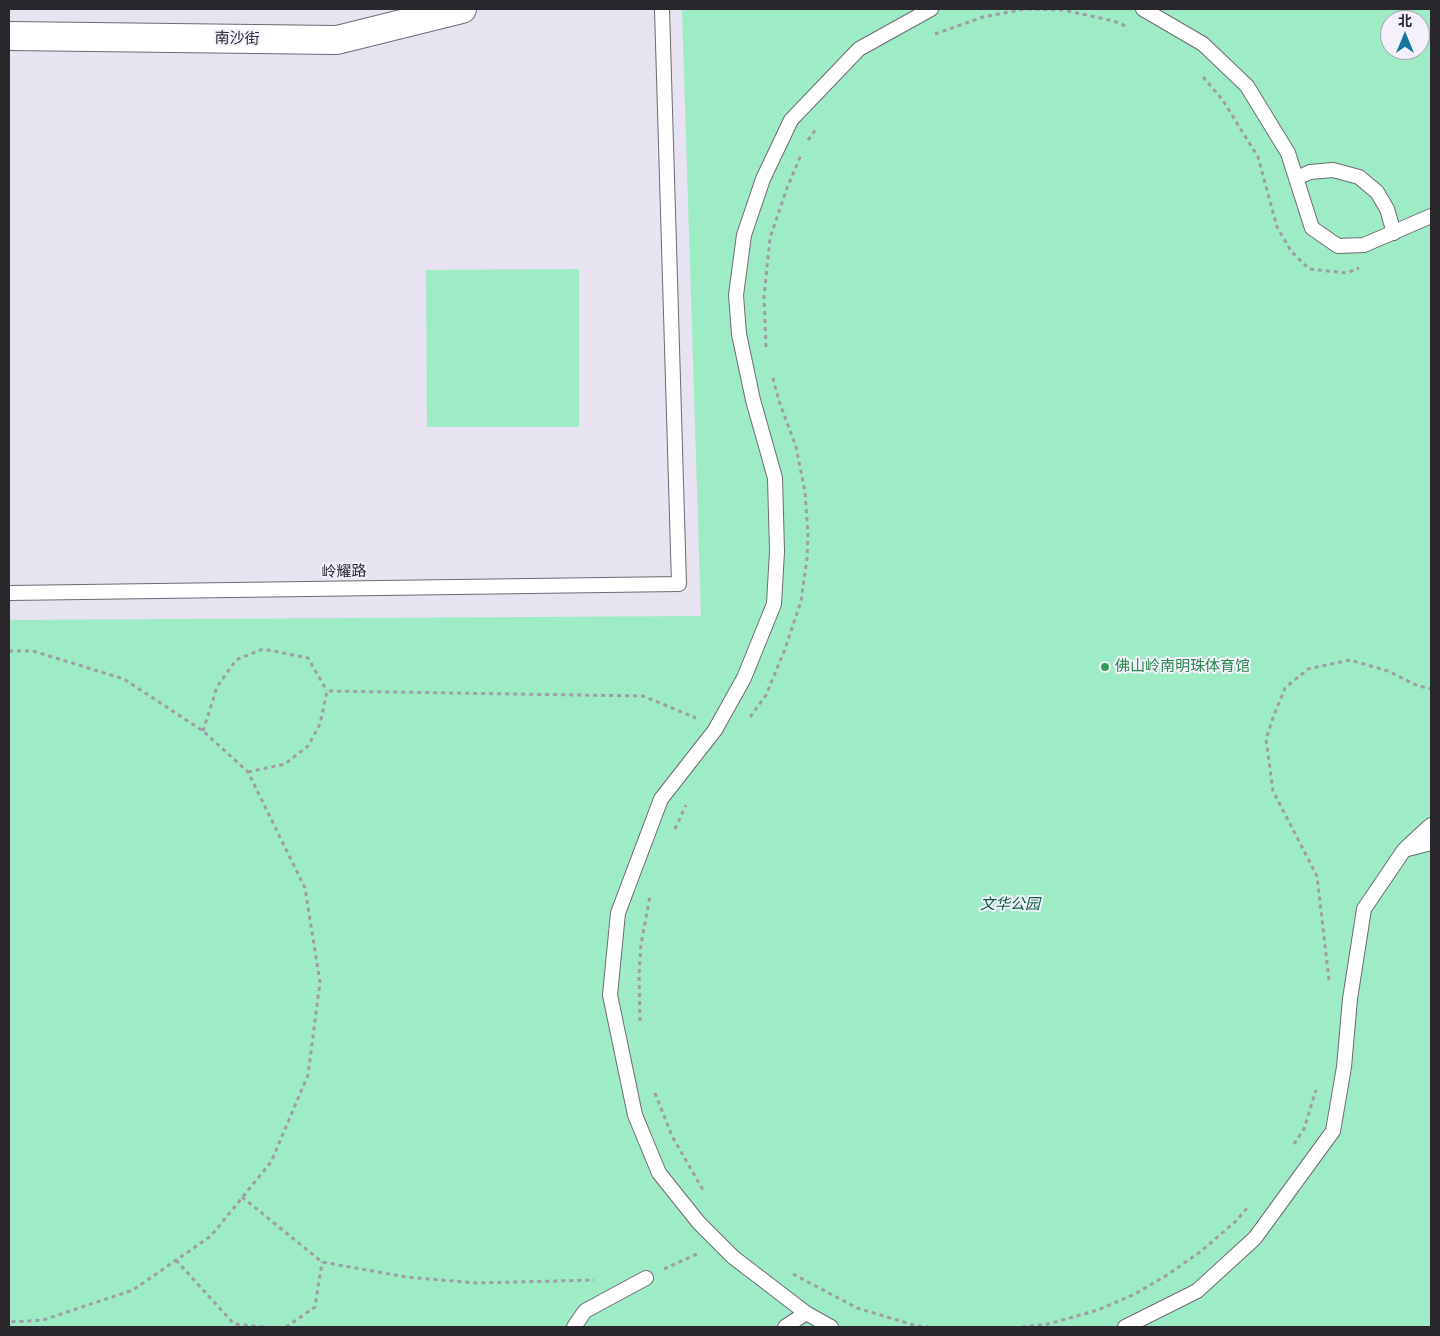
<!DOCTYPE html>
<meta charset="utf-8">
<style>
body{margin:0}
#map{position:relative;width:1440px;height:1336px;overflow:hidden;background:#e7e3f0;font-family:Merriweather,"Noto Sans SC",serif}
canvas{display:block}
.frame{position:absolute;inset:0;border:10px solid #29272c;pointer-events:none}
.north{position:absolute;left:1380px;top:10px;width:50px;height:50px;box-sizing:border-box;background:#f4f1fd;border:1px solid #a3a0a9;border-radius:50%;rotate:0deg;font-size:14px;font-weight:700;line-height:20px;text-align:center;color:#29272c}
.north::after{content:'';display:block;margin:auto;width:18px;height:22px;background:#1474a2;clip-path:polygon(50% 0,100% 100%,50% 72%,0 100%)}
</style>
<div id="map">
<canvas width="1440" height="1336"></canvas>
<div class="frame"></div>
<div class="north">北</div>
</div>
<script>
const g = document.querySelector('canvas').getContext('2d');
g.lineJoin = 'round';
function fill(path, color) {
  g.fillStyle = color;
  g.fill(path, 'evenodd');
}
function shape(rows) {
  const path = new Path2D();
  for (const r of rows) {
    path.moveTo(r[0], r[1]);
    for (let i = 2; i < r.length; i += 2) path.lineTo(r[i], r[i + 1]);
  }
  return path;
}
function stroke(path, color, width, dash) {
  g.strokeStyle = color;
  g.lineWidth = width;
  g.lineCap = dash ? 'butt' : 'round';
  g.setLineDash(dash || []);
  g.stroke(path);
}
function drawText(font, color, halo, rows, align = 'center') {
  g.font = font + ' Merriweather,"Noto Sans SC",serif';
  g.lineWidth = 4;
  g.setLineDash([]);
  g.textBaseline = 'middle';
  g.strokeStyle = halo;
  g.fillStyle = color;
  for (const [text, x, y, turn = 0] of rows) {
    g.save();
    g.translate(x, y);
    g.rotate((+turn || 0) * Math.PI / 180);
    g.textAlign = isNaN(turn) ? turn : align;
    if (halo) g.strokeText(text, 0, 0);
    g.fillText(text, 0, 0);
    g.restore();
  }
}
fill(shape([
 [682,9,1431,9,1431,1327,9,1327,9,620,701,616],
 [1390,20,1420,20,1420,50,1390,50],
 [579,269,579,427,427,427,426,270]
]), '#9eecc6');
const service = shape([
 [1143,9,1203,44,1247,86,1288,153,1312,228,1338,246,1364,245,1431,216],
 [1297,178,1310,172,1333,170,1359,177,1377,192,1387,209,1394,233],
 [9,593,679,584,662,9],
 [1406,848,1431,825],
 [574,1327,585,1311,646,1278],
 [785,1327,806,1313],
 [831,1327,806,1313,733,1257,699,1223,659,1173,635,1115,610,995,618,913,661,799,715,730,744,678,774,604,777,551,775,478,753,400,739,334,736,295,744,235,763,179,791,120,859,49,931,9],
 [1125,1327,1197,1291,1255,1238,1333,1131,1344,1067,1350,999,1364,909,1404,850,1431,843]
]);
const tertiary = shape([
 [9,36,337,40,462,9]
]);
stroke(service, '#6d6a75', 16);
stroke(tertiary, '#6d6a75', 30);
stroke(shape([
 [935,34,983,17,1025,9,1063,10,1114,21,1128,27],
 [1203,77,1222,99,1258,157,1277,227,1291,251,1309,269,1347,273,1359,268],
 [808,140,816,129],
 [766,347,764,296,770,238,787,188,801,155],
 [9,651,33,651,124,679,203,731,248,772,305,888,320,982,308,1075,271,1162,211,1236,133,1290,43,1320,9,1322],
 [750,717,766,695,785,649,801,601,807,559,808,534,805,492,796,447,779,401,773,378],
 [203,731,217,687,236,660,263,649,308,658,327,691],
 [248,772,285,764,308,746,320,724,327,691,643,696,696,718],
 [675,829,686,805],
 [1329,980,1317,876,1273,791,1266,739,1274,715,1285,688,1308,669,1350,660,1388,671,1416,685,1431,689],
 [640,1021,639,974,641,944,650,896],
 [655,1093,672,1136,703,1190],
 [1294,1144,1304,1129,1316,1090],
 [242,1197,322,1262,406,1277,476,1283,594,1280],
 [176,1260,234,1324,264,1327],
 [664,1269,699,1253],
 [793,1274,857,1308,917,1326,929,1327],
 [286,1327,315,1307,322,1262],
 [1022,1327,1048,1324,1098,1310,1135,1294,1167,1275,1200,1252,1235,1222,1248,1207]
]), '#9f9ca6', 3, [4, 4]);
stroke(service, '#fff', 14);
stroke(tertiary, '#fff', 28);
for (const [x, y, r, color] of [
 [1105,667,5,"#2e9e5b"]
]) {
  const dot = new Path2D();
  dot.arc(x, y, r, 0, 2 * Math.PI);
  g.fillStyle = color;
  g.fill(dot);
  stroke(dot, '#f4f1fd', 2);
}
drawText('15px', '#29272c', '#f4f1fd', [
 ["南沙街",237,39,1],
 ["岭耀路",344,572,-1]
]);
drawText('15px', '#27864d', '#f4f1fd', [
 ["佛山岭南明珠体育馆",1115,667]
], 'left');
drawText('italic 15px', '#085d3f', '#f4f1fd', [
 ["文华公园",1010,905]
]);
</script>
